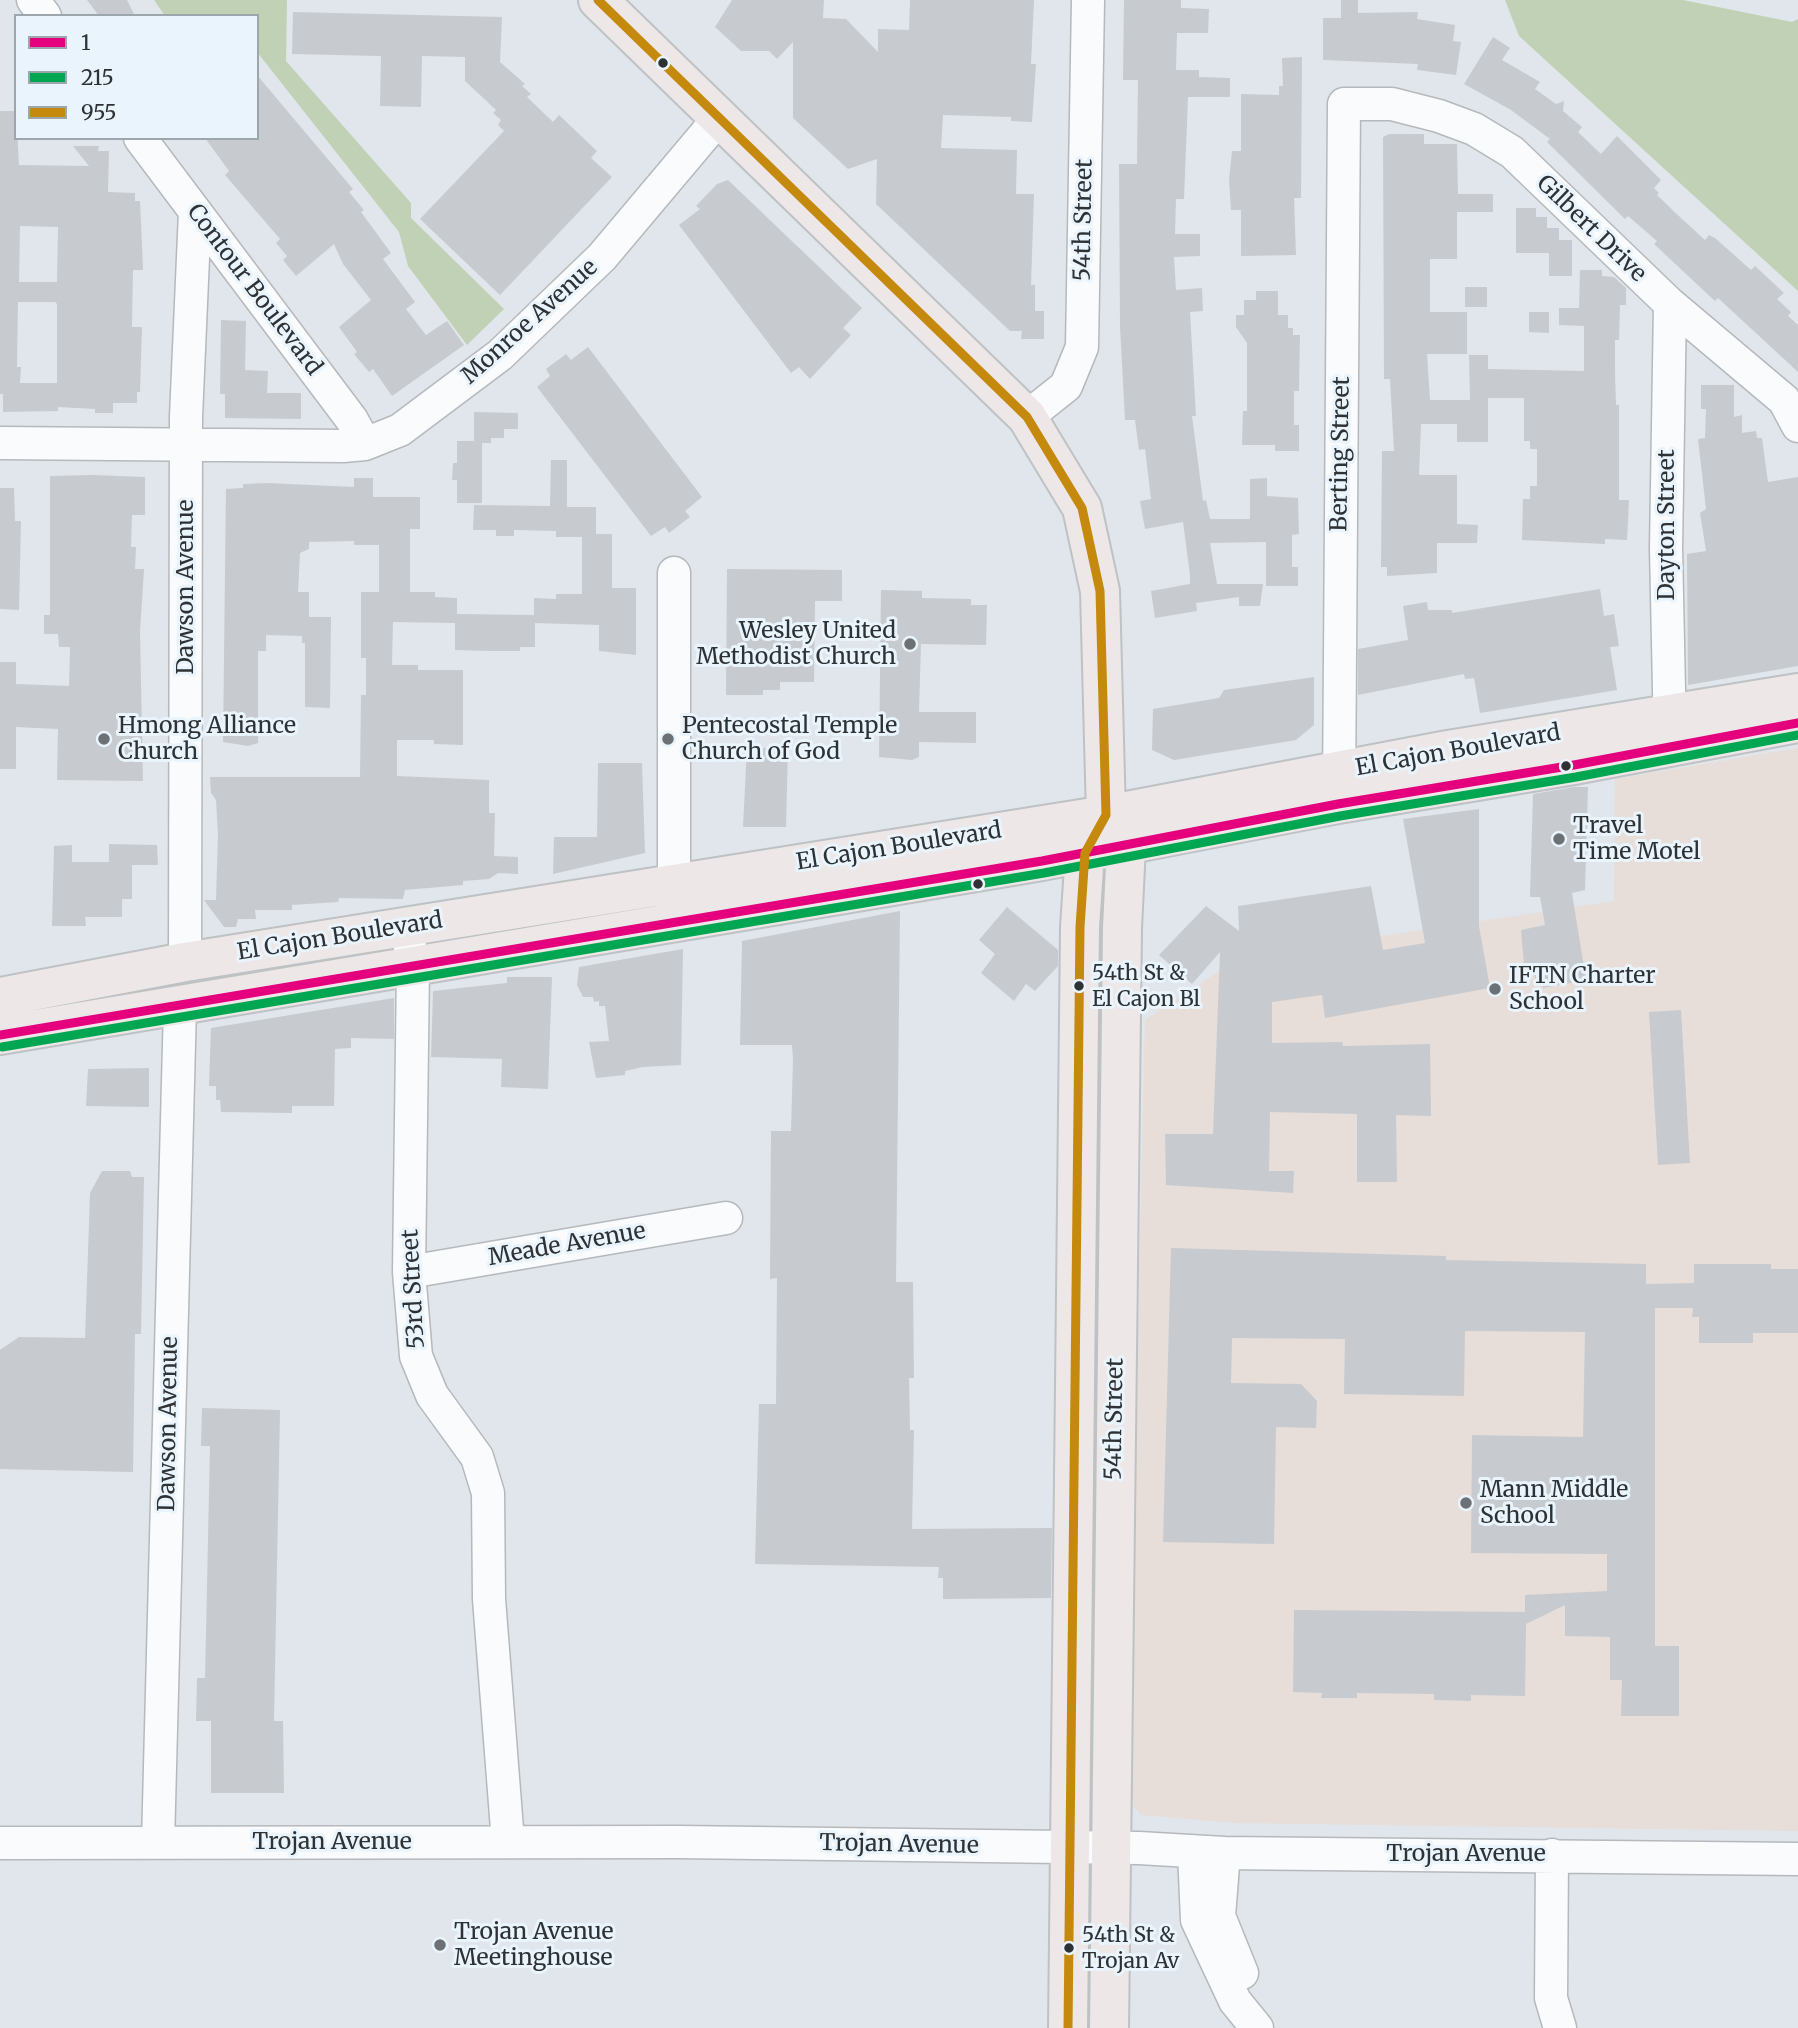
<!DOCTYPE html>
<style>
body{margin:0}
#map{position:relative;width:1798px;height:2028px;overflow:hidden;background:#e0e6eb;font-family:Merriweather,serif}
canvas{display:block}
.legend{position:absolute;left:14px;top:14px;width:245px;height:126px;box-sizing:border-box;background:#e9f4fd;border:2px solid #9ea6ad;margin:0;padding:9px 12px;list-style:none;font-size:21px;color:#2e3235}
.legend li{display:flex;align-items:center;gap:14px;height:35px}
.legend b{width:35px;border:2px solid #9ea6ad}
</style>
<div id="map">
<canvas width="1798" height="2028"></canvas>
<ul class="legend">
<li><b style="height:9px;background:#e5007d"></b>1</li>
<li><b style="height:9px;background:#00a651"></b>215</li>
<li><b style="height:9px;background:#c5890d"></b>955</li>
</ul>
</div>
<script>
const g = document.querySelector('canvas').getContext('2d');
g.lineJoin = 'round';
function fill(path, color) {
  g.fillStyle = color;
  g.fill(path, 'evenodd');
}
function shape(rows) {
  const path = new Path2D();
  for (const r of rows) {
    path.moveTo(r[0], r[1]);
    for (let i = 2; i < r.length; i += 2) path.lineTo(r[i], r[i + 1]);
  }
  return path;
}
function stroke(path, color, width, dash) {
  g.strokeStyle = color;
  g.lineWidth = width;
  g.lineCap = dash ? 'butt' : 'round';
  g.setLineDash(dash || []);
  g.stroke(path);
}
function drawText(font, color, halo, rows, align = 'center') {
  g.font = font + ' Merriweather,serif';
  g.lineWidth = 6;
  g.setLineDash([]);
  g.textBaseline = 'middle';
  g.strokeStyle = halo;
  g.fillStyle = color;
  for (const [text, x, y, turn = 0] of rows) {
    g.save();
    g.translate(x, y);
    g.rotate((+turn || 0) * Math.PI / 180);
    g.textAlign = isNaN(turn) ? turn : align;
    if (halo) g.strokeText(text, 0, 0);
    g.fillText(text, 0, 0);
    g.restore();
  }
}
fill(shape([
 [1798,748,1798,1831,1234,1823,1141,1815,1127,1799,1145,1020,1241,957,1614,901,1615,779]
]), '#e7ddd9');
fill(shape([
 [154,0,287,0,286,61,411,203,411,218,504,309,467,345,408,266,399,232,257,52,257,16,165,16],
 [1505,0,1683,0,1792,22,1798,19,1798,291,1519,36]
]), '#c1d1b6');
fill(shape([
 [87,0,127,0,135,16,99,16],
 [732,0,824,0,823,18,846,19,878,52,878,29,909,30,910,0,1034,0,1031,64,1036,64,1032,122,1011,121,1011,117,943,115,941,148,1017,150,1016,194,1034,194,1031,285,1035,285,1035,311,1044,311,1044,339,1021,339,1022,331,1010,331,876,204,877,159,848,169,793,118,793,42,777,59,769,51,741,51,715,27],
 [1124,0,1181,0,1181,8,1209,9,1208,33,1177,33,1176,70,1199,70,1199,77,1230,78,1230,97,1188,97,1184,199,1176,199,1175,234,1200,234,1200,256,1174,257,1176,290,1202,288,1203,311,1190,312,1196,416,1192,416,1203,501,1206,500,1210,519,1250,519,1250,479,1267,478,1267,496,1298,498,1299,534,1292,535,1292,567,1298,567,1298,586,1266,586,1266,542,1210,543,1217,584,1263,584,1260,606,1239,606,1239,597,1196,603,1197,611,1155,618,1151,591,1190,584,1190,575,1183,522,1145,529,1140,501,1151,499,1145,449,1139,450,1135,420,1125,420,1120,326,1119,164,1137,164,1138,80,1123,80],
 [1341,0,1358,0,1358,13,1418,12,1417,19,1455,25,1453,41,1461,42,1456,75,1417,70,1418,64,1323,60,1323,18,1341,18],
 [293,12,502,17,500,62,525,84,522,86,531,94,527,97,553,122,559,115,597,151,591,158,612,177,500,295,420,219,504,131,498,125,501,120,493,113,496,110,465,81,465,57,422,56,421,107,380,106,381,56,292,54],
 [1493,37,1510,48,1502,60,1540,82,1535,89,1556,104,1564,101,1563,111,1582,127,1578,132,1601,154,1617,136,1661,180,1654,188,1659,193,1657,195,1682,219,1705,240,1709,235,1715,238,1751,270,1755,266,1784,293,1777,299,1791,312,1788,316,1798,325,1798,372,1718,298,1715,301,1702,289,1654,244,1657,241,1628,216,1625,219,1547,142,1550,139,1511,110,1464,84],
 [1302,57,1301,198,1294,198,1296,255,1241,256,1241,210,1231,210,1229,180,1232,151,1241,151,1241,94,1279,95,1279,86,1283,86,1282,58],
 [257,75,353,189,349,192,364,210,361,212,391,253,383,259,415,302,406,309,426,335,447,321,464,345,392,396,373,369,369,372,354,354,357,352,339,327,371,300,343,264,334,244,296,276,283,260,287,256,276,243,280,239,225,175,229,171,205,138,257,138],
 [0,111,16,111,19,165,89,166,73,146,99,146,98,151,109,151,108,192,135,193,135,201,140,201,143,270,133,270,132,327,142,327,140,392,137,392,137,403,113,403,113,413,95,413,95,409,58,407,58,411,3,412,3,394,0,394],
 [20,226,58,227,57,282,19,282],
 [18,302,55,302,57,304,57,383,20,383,21,367,17,367],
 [1389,134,1424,134,1424,144,1457,144,1458,194,1493,194,1493,212,1457,212,1457,259,1430,259,1430,312,1467,312,1467,354,1427,354,1430,400,1470,400,1469,355,1488,355,1488,369,1584,371,1584,326,1559,325,1559,308,1579,308,1580,270,1602,270,1602,276,1614,277,1626,288,1626,305,1620,305,1619,340,1615,340,1615,374,1616,405,1619,405,1619,500,1629,500,1627,540,1605,539,1605,544,1522,540,1523,499,1530,499,1530,486,1537,486,1537,449,1530,449,1530,441,1524,441,1524,398,1488,398,1488,442,1457,442,1457,424,1421,424,1419,475,1457,475,1457,524,1478,525,1477,543,1437,543,1437,573,1387,576,1387,567,1381,567,1382,451,1394,451,1390,379,1384,379,1383,137],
 [728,180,862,308,843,328,851,335,810,379,799,367,791,373,679,225,700,209,696,206,717,184],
 [1516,208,1536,208,1536,217,1547,217,1547,228,1559,228,1559,240,1572,240,1572,276,1549,276,1549,253,1516,253],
 [1465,287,1487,287,1487,307,1465,307],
 [1256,291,1278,291,1278,315,1288,315,1288,328,1293,328,1293,335,1300,335,1299,391,1294,391,1294,425,1299,425,1299,451,1275,451,1275,445,1242,445,1243,411,1247,411,1247,343,1236,327,1236,315,1244,315,1244,300,1256,300],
 [1529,312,1549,312,1549,333,1529,332],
 [221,320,246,321,245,370,268,371,267,393,301,393,301,419,225,418,225,394,220,394],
 [588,347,702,497,685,511,690,517,669,533,665,527,651,536,537,387,550,376,546,369,566,354,571,360],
 [1701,385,1734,385,1734,417,1742,415,1742,433,1756,431,1757,438,1762,438,1768,482,1798,477,1798,666,1688,685,1687,554,1706,551,1700,513,1706,509,1698,439,1705,438,1706,409,1701,409],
 [474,412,518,413,518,429,504,429,504,438,491,438,491,443,482,443,482,503,457,503,457,480,452,480,453,463,457,463,457,441,474,441],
 [551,460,567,460,567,507,596,507,596,534,612,534,612,588,636,588,636,655,599,651,599,625,535,623,535,647,520,647,520,651,491,651,455,650,455,623,393,622,392,665,418,665,418,670,463,670,463,745,434,744,434,740,397,740,397,776,489,780,489,813,495,813,494,856,518,857,518,874,498,873,489,879,463,881,463,885,405,890,403,899,339,898,338,902,292,905,292,910,255,910,256,919,238,919,236,927,224,927,204,900,216,900,218,835,216,800,211,793,210,777,360,777,361,695,366,695,366,658,361,658,361,592,379,592,379,545,354,545,354,541,309,542,309,549,300,553,298,592,309,592,309,617,331,617,330,708,305,707,305,643,302,643,302,636,266,635,266,651,258,651,258,743,248,746,223,742,226,489,243,488,243,484,267,483,354,487,354,478,373,478,373,497,420,497,420,529,410,529,410,592,435,592,435,597,457,598,457,614,534,615,534,598,556,599,556,594,582,594,582,537,556,537,556,531,514,530,514,536,496,536,496,530,473,530,474,505,550,506],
 [92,475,145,477,145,515,132,515,131,547,136,547,135,569,144,569,140,631,143,781,57,780,58,729,16,727,16,769,0,769,0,662,16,662,16,684,69,686,70,647,59,647,58,634,44,634,44,615,50,615,50,476],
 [0,488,14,488,15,521,21,521,19,610,0,609],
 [727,569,842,570,842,601,815,601,814,682,780,682,780,690,763,690,763,695,726,695],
 [1600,589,1604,616,1614,614,1619,646,1610,647,1617,690,1480,713,1474,678,1465,679,1464,674,1358,695,1358,649,1408,640,1403,606,1427,602,1428,610,1452,610,1452,613],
 [881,590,922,591,922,598,971,599,971,605,987,605,986,645,921,644,919,712,976,712,976,743,919,742,919,757,912,760,879,757],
 [1314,677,1314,725,1296,740,1174,760,1152,750,1153,709,1219,698,1224,690],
 [747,748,788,748,786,827,743,827],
 [598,763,642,763,645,853,553,874,554,837,597,837],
 [1574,787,1588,787,1585,890,1572,893,1586,980,1543,988,1542,980,1536,981,1532,964,1524,965,1521,930,1545,925,1540,897,1530,897,1533,794],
 [1479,809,1479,926,1490,988,1325,1018,1322,995,1272,1002,1272,1043,1342,1042,1343,1046,1430,1044,1431,1116,1396,1115,1397,1182,1357,1182,1357,1114,1270,1112,1269,1171,1294,1171,1293,1193,1166,1185,1165,1134,1213,1134,1220,952,1192,984,1159,955,1206,906,1239,931,1238,906,1371,886,1383,950,1425,943,1403,819],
 [109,844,157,845,158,865,132,865,132,899,122,899,122,917,85,917,86,926,52,926,54,846,72,845,72,862,109,862],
 [1007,907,1058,950,1058,966,1035,991,1026,984,1014,1001,981,973,995,954,979,940],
 [900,911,896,1282,913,1282,914,1378,909,1378,910,1430,914,1430,912,1529,1052,1528,1051,1598,943,1599,943,1578,938,1578,939,1567,755,1564,759,1404,776,1404,777,1278,770,1279,771,1131,791,1131,793,1060,792,1045,740,1045,742,941],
 [683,949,681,1065,643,1067,625,1071,625,1075,596,1078,589,1042,609,1041,605,1006,599,1006,599,1001,594,1002,593,997,583,997,577,985,579,967],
 [507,977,552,977,548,1089,501,1087,502,1059,431,1057,433,991,507,983],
 [394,998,394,1039,351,1038,351,1048,335,1049,334,1106,292,1106,292,1113,221,1112,220,1100,216,1100,216,1086,209,1086,211,1028],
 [1681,1010,1690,1163,1658,1165,1649,1012],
 [149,1068,149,1107,86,1106,88,1069],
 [102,1171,130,1171,132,1177,144,1177,141,1334,135,1334,133,1472,0,1469,0,1350,19,1337,85,1338,90,1193],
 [1171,1248,1446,1256,1446,1260,1646,1264,1646,1284,1694,1283,1694,1264,1771,1264,1771,1269,1798,1269,1798,1333,1753,1333,1753,1343,1699,1343,1699,1317,1692,1317,1693,1308,1655,1308,1655,1646,1679,1646,1679,1716,1621,1716,1622,1680,1610,1680,1610,1637,1565,1636,1565,1605,1526,1624,1525,1696,1471,1695,1471,1701,1434,1700,1434,1694,1357,1693,1357,1698,1321,1698,1322,1693,1293,1692,1294,1610,1525,1612,1525,1595,1607,1591,1607,1554,1471,1553,1472,1435,1583,1437,1585,1332,1465,1331,1464,1396,1344,1394,1345,1339,1232,1338,1231,1383,1301,1384,1317,1401,1316,1428,1276,1427,1274,1544,1163,1542],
 [202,1408,280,1410,274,1721,283,1721,284,1793,211,1793,211,1721,196,1721,197,1678,205,1678,210,1446,201,1446]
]), '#c7cbcf');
const minor = shape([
 [33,0,45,16],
 [140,138,352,420,365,444],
 [1670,304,1666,548,1670,737],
 [1027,417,1066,386,1082,347,1088,0],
 [0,443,343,446,365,444,400,430,500,355,602,257,719,118],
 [674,573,674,908],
 [1339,792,1344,104,1392,104,1439,116,1474,129,1512,152,1670,304,1784,400,1798,426],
 [407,927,413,968,409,1272,416,1356,432,1395,477,1457,488,1493,489,1599,508,1842],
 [185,962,186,417,195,212],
 [409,1272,726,1218],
 [0,1843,679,1842,1139,1848,1224,1853,1798,1859],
 [158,1843,180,1006],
 [1194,1852,1197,1920,1235,2001,1257,2028],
 [1224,1853,1219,1916,1242,1973],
 [1552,1855,1551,1998,1560,2028]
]);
const major = shape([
 [598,0,1027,417,1082,508,1100,591,1106,815,1085,853,1080,927,1068,2028],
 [0,997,185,962,1106,815,1448,750,1798,693],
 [0,1035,1042,861,1338,804,1574,765,1798,723],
 [1109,2028,1122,928,1126,846,1113,825]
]);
stroke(minor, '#b5b9bd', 35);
stroke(major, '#bec2c4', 42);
stroke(minor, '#fafbfc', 32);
stroke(major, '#ede7e8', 38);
stroke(shape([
 [0,1035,1042,861,1338,804,1574,765,1798,723]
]), '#e5007d', 9);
stroke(shape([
 [2,1047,1044,873,1340,816,1576,777,1798,735]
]), '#00a651', 9);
stroke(shape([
 [598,0,1027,417,1082,508,1100,591,1106,815,1085,853,1080,927,1068,2028]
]), '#c5890d', 9);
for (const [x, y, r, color] of [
 [663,63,6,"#2e3235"],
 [910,644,7,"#6c7175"],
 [104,739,7,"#6c7175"],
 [668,739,7,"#6c7175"],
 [1566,766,6,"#2e3235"],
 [1559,839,7,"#6c7175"],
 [978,884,6,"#2e3235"],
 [1079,986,6,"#2e3235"],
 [1495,989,7,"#6c7175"],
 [1466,1503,7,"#6c7175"],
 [440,1945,7,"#6c7175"],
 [1069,1948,6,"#2e3235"]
]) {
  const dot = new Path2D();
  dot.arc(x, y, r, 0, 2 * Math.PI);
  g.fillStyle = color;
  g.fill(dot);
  stroke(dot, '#e9f4fd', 2.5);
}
drawText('21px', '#2e3235', '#e9f4fd', [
 ["54th St &",1092,974],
 ["El Cajon Bl",1092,1000],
 ["54th St &",1082,1936],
 ["Trojan Av",1082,1962]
], 'left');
drawText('23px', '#2e3235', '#e9f4fd', [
 ["54th Street",1084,220,-89],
 ["Gilbert Drive",1591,229,44],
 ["Contour Boulevard",254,290,53],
 ["Monroe Avenue",530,322,-42],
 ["Berting Street",1341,454,-89],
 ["Dayton Street",1667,525,-90],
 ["Dawson Avenue",186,587,-90],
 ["El Cajon Boulevard",1458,751,-10],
 ["El Cajon Boulevard",899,847,-9],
 ["El Cajon Boulevard",340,937,-9],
 ["Meade Avenue",567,1245,-10],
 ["53rd Street",414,1289,-93],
 ["54th Street",1115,1419,-89],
 ["Dawson Avenue",169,1424,-89],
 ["Trojan Avenue",332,1842],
 ["Trojan Avenue",899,1845,1],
 ["Trojan Avenue",1466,1854]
]);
drawText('23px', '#2e3235', '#e9f4fd', [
 ["Wesley United",896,631,"right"],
 ["Methodist Church",896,657,"right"],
 ["Hmong Alliance",118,726],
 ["Church",118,752],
 ["Pentecostal Temple",682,726],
 ["Church of God",682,752],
 ["Travel",1573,826],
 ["Time Motel",1573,852],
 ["IFTN Charter",1509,976],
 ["School",1509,1002],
 ["Mann Middle",1480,1490],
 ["School",1480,1516],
 ["Trojan Avenue",454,1932],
 ["Meetinghouse",454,1958]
], 'left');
</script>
